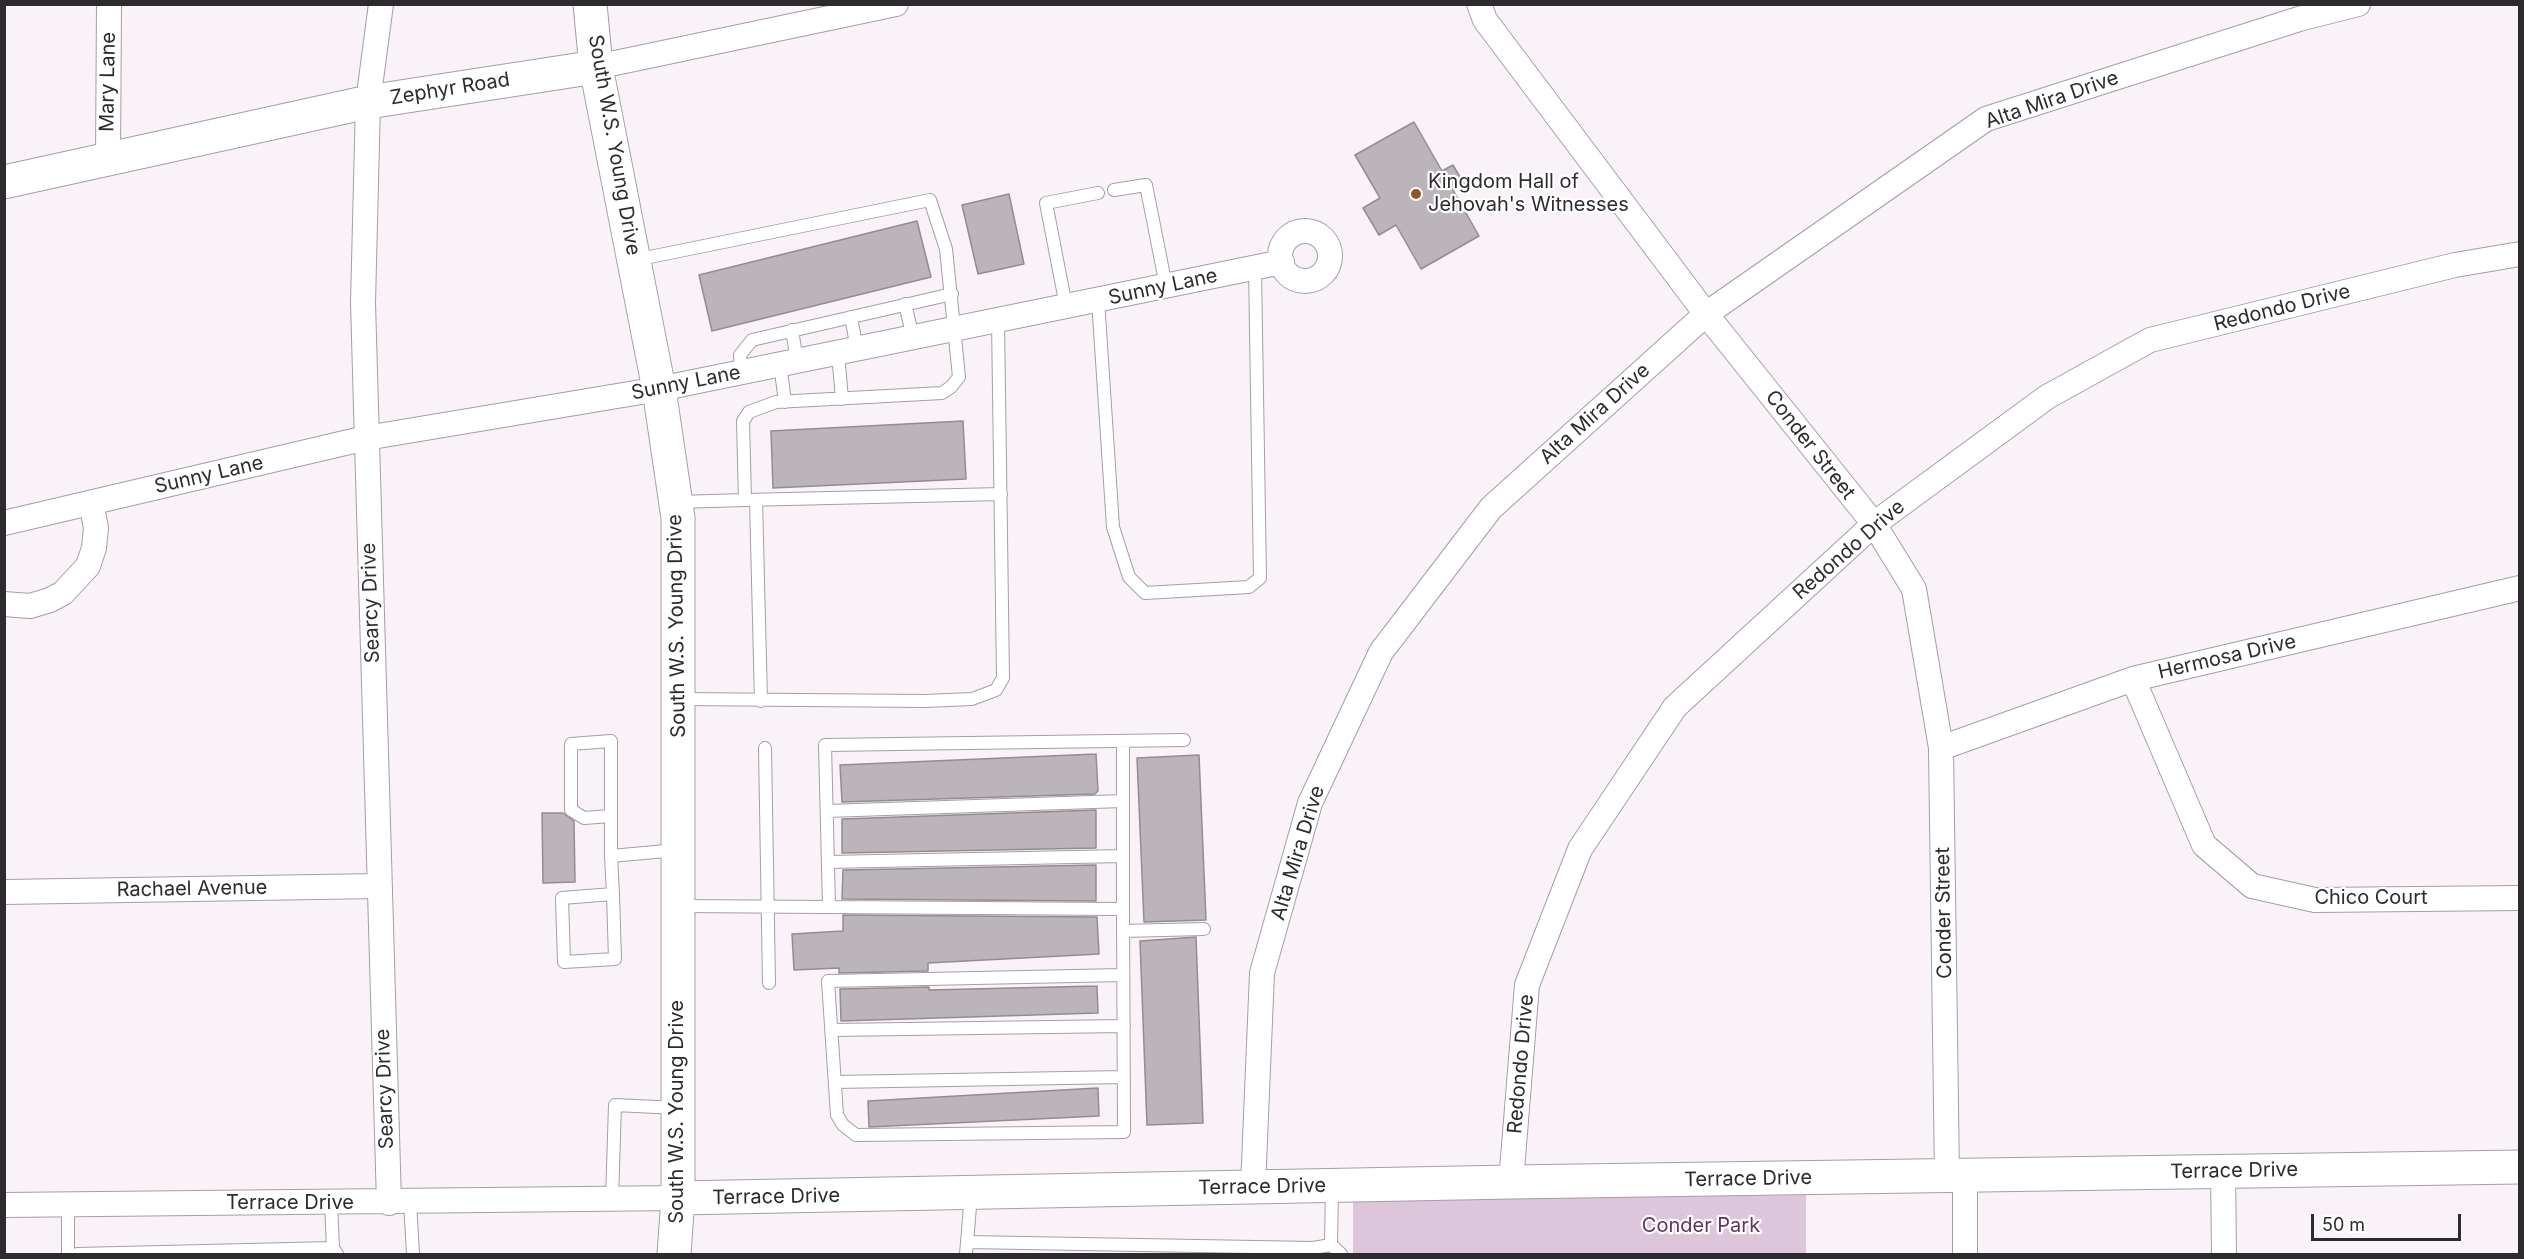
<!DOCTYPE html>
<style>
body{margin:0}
#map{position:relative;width:2524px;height:1259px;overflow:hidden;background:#faf2f9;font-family:Inter,sans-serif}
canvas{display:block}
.frame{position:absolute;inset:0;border:6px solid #2d2b2d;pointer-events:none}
.scale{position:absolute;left:2311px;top:1214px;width:150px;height:27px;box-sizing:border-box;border:3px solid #2d2b2d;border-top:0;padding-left:8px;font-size:18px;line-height:21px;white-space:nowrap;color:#2d2b2d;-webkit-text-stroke:4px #fff;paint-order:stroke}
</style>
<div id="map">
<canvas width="2524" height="1259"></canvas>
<div class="frame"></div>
<div class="scale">50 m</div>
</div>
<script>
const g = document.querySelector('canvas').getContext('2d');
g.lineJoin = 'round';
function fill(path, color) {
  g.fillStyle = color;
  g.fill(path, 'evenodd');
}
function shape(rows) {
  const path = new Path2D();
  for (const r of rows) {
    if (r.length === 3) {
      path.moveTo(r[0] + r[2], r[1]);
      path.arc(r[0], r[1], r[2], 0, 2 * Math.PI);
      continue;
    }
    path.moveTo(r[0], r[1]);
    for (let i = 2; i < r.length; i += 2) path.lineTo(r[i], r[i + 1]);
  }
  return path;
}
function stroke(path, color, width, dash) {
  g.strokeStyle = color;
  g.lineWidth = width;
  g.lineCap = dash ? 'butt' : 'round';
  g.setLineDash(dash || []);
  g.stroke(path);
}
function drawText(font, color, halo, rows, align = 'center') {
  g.font = font + ' Inter,sans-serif';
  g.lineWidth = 4.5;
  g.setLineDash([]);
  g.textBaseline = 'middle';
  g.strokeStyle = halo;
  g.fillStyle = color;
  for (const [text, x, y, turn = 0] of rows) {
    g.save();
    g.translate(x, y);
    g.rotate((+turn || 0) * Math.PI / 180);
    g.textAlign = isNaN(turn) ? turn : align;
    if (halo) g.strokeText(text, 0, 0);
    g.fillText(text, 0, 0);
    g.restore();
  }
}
fill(shape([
 [1806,1195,1806,1254,1353,1254,1353,1200]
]), '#ddc6db');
const building = shape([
 [1414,122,1442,171,1453,165,1464,184,1453,190,1479,236,1421,269,1396,225,1379,235,1363,208,1380,198,1355,155,1414,122],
 [1009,194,1024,264,978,274,962,205,1009,194],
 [917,221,931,277,712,331,699,275,917,221],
 [963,421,966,479,773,488,771,431,963,421],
 [1096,754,1098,791,1095,794,842,802,840,765,1096,754],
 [1199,755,1206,920,1144,922,1137,758,1199,755],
 [1096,810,1096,848,842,853,842,819,1096,810],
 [542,813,563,813,574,821,575,882,543,883,542,813],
 [1096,865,1096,901,842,899,843,870,1096,865],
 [843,915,1097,917,1099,954,928,963,928,971,839,973,839,968,794,970,792,934,843,931,843,915],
 [1196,937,1203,1123,1147,1125,1140,941,1196,937],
 [1097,986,1098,1013,841,1021,840,989,929,987,929,990,1097,986],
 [1098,1088,1099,1116,869,1127,868,1101,1098,1088]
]);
fill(building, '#bbb4ba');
stroke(building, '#938c92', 1.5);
const lane = shape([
 [1114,190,1146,185,1166,286],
 [635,260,930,200,946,249,959,377,951,387,942,393,776,402,749,412,743,421,745,500,677,502],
 [1098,300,1113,527,1129,577,1145,593,1249,587,1260,578,1255,268],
 [905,304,913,337],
 [1066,306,1046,203,1098,193],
 [851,317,857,349],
 [792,330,797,361],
 [838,353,842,399],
 [780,364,785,402],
 [741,372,740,355,752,340,952,294],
 [745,500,1001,494],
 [756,500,761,701],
 [679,699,925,701,972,699,996,690,1003,678,998,320],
 [1123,741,1123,909],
 [765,748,769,983],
 [827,811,1123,801],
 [611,816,584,818,571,810,571,744,611,741,611,856,677,850],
 [611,856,613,894,615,959,564,962,562,898,613,894],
 [828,862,1123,856],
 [679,906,1123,909,1124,1132,856,1135,843,1125,837,1115,828,981,1123,975],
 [829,907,825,745,1184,740],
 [1123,931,1204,929],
 [832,1030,1124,1026],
 [835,1082,1124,1077],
 [1332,1188,1331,1245,1341,1254],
 [612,1199,615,1105,677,1108],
 [410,1202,413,1254],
 [331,1203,333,1248,337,1254],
 [68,1205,68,1254],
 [967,1242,1313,1248,1331,1245],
 [77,1254,333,1248],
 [966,1254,971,1195]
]);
const street = shape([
 [381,4,368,102,363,303,389,1203],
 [1479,4,1485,20,1706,314,1874,524,1914,589,1941,748,1947,1176],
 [596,67,896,4],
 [108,159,109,4],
 [1305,256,25],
 [4,523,366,438,659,389,1282,262],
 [4,604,30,606,50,600,63,593,88,566,94,548,96,528,91,503],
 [2133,679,2204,845,2252,886,2315,900,2520,898],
 [1941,748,2133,679,2520,588],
 [4,892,379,886],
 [2223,1171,2224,1254],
 [1511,1182,1527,985,1580,849,1675,707,1874,524,2047,397,2150,340,2455,265,2520,254],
 [1253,1187,1262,973,1310,803,1381,652,1491,508,1706,314,1986,119,2299,19,2358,4],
 [4,1205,678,1198],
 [1965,1254,1965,1176]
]);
const secondary = shape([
 [590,4,596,67,659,389,678,518,678,1198,674,1254],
 [4,182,368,102,596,67],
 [678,1198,1511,1182,2520,1167]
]);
stroke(lane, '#a59ea4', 14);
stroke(street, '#a59ea4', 26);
stroke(secondary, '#a59ea4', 35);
stroke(lane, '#fff', 12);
stroke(street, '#fff', 24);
stroke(secondary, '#fff', 33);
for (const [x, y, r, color] of [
 [1416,194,6,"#965422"]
]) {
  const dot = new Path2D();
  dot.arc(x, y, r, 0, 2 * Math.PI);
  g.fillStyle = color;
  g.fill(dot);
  stroke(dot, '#fff', 2);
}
drawText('20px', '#2d2b2d', '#fff', [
 ["Mary Lane",108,82,-89],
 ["Zephyr Road",450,89,-9],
 ["Alta Mira Drive",2052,100,-19],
 ["South W.S. Young Drive",614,145,80],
 ["Sunny Lane",1163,287,-12],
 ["Redondo Drive",2282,308,-14],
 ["Sunny Lane",686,383,-11],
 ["Alta Mira Drive",1595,414,-42],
 ["Conder Street",1810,445,52],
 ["Sunny Lane",209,475,-13],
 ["Redondo Drive",1849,550,-41],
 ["Searcy Drive",371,603,-92],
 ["South W.S. Young Drive",677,626,-91],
 ["Hermosa Drive",2227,657,-13],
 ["Alta Mira Drive",1298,853,-73],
 ["Rachael Avenue",192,889,-1],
 ["Chico Court",2371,898],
 ["Conder Street",1944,913,-91],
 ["Redondo Drive",1521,1064,-85],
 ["Searcy Drive",385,1089,-92],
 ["South W.S. Young Drive",677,1112,-90],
 ["Terrace Drive",2234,1171,-1],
 ["Terrace Drive",1748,1179,-1],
 ["Terrace Drive",1262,1187,-1],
 ["Terrace Drive",776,1197,-1],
 ["Terrace Drive",290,1203]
]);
drawText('20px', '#2d2b2d', '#fff', [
 ["Kingdom Hall of",1428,182],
 ["Jehovah's Witnesses",1428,205]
], 'left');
drawText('20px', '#623361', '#fff', [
 ["Conder Park",1701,1226]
]);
</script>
